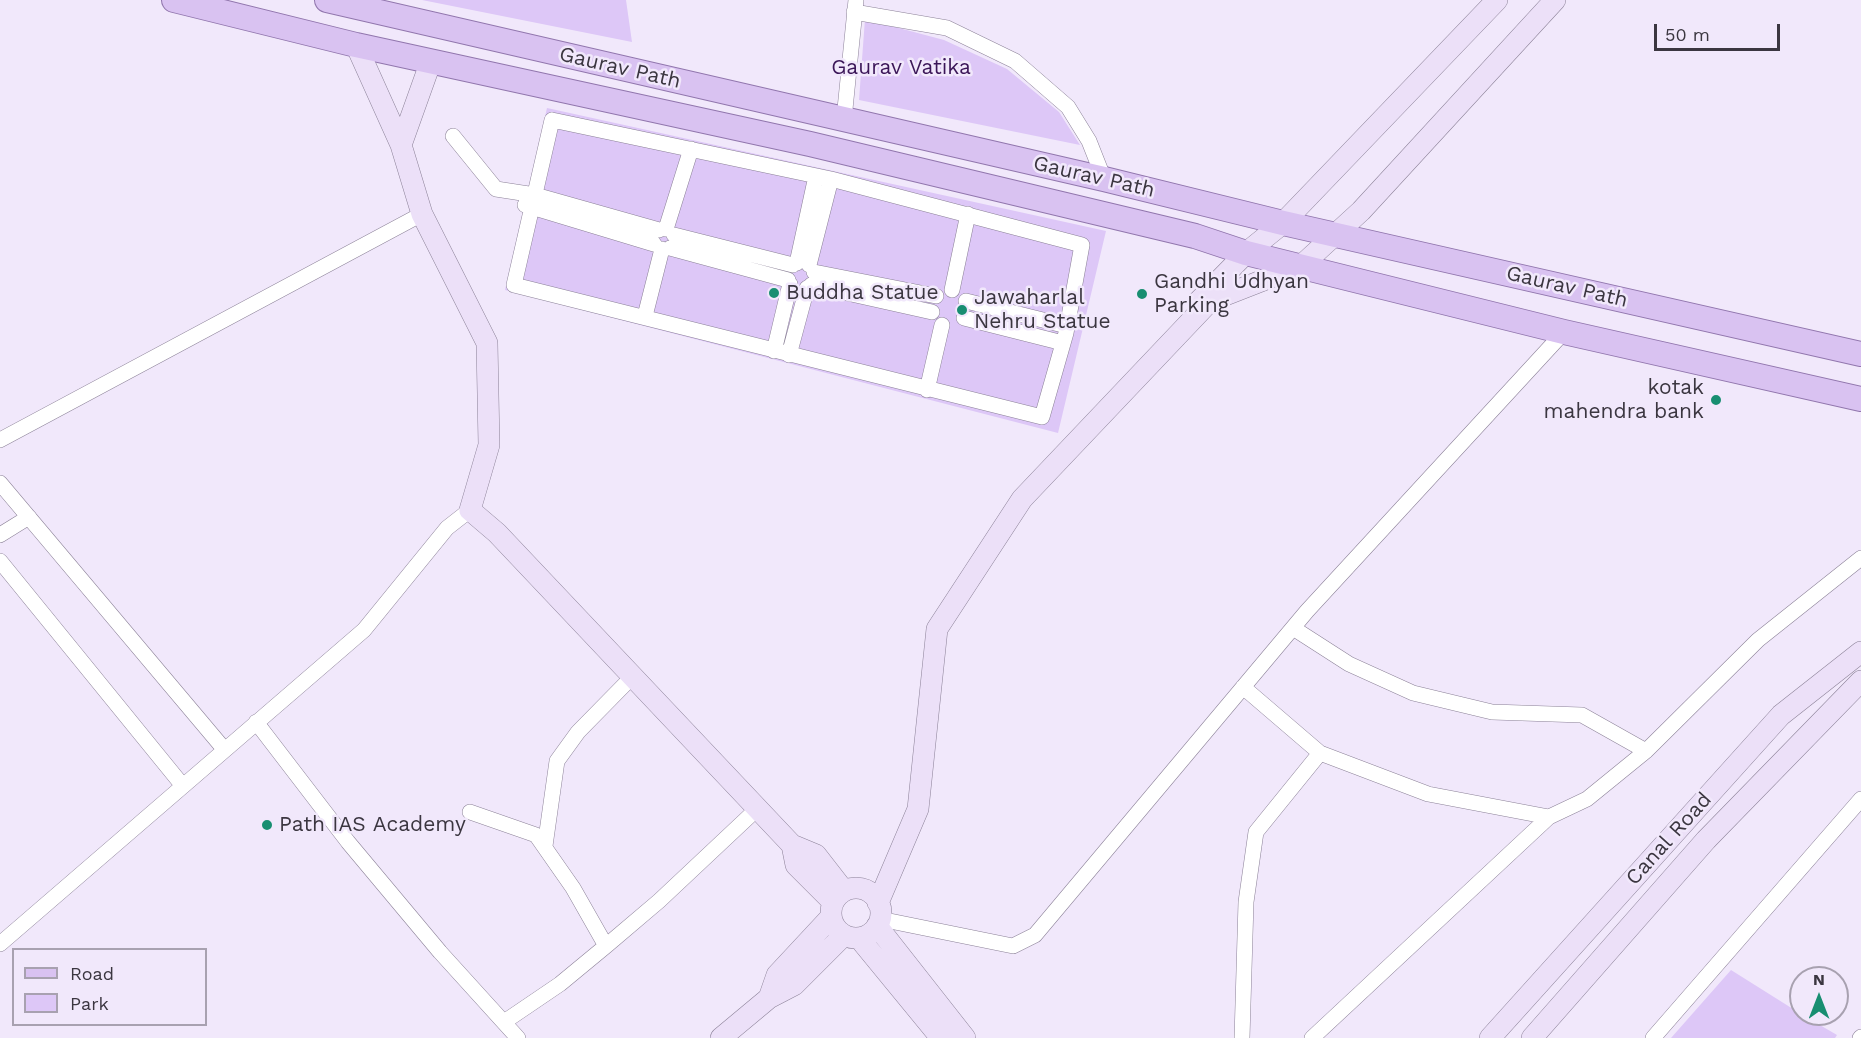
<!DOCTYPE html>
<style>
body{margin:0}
#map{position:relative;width:1861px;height:1038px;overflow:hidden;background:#f1e8fb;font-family:"Work Sans",sans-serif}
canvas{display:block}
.legend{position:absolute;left:12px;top:948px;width:195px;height:78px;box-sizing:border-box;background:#f1e8fb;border:2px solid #a8a1b0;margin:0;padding:8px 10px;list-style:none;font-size:18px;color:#3b3640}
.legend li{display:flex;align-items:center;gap:12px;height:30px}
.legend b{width:30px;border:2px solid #a8a1b0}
.north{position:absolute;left:1789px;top:966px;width:60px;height:60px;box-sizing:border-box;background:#f1e8fb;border:2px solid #a8a1b0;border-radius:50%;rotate:0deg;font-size:16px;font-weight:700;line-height:24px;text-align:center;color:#3b3640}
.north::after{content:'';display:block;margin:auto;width:21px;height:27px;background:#188e71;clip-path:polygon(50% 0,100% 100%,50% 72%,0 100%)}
.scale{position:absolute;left:1654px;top:24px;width:126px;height:27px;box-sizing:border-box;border:3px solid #3b3640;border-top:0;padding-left:8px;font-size:18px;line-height:21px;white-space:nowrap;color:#3b3640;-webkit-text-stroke:4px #f1e8fb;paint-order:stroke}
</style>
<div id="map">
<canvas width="1861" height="1038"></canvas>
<ul class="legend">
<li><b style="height:8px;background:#d9c2f1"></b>Road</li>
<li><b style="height:16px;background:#ddc7f7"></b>Park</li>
</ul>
<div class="north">N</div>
<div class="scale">50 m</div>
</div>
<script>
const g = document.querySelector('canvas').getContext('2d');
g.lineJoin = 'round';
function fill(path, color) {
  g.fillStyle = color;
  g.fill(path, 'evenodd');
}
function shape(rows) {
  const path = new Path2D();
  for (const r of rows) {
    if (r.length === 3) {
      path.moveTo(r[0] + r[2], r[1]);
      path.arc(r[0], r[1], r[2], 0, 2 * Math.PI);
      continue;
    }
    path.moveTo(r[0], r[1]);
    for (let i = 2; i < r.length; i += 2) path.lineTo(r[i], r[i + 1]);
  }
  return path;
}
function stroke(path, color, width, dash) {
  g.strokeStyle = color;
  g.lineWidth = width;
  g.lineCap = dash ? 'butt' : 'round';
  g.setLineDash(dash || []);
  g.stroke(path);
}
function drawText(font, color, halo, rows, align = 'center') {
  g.font = font + ' "Work Sans",sans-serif';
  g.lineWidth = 5;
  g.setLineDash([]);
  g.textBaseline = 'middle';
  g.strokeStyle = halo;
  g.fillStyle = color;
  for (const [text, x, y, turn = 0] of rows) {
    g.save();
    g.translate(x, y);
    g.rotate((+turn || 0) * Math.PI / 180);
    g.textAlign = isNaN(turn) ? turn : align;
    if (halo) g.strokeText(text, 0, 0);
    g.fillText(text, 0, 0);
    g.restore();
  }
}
fill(shape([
 [422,0,626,0,632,42],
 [865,19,944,40,1007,69,1059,112,1080,145,859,100],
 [547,108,1106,231,1058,433,505,290],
 [1731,970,1801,1014,1837,1035,1835,1038,1671,1038]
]), '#ddc7f7');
const street = shape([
 [854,12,947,28,1015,61,1068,107,1089,141,1104,179],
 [844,119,856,0],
 [552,120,831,179,1082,245,1066,333,1042,417,514,285,552,120],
 [453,136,496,189,535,195,659,230],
 [525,205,654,244],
 [666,229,691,149],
 [674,235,793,265],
 [670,248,788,280],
 [797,263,816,176],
 [809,265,831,179],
 [814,272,936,296],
 [811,285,932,312],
 [952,290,968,214],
 [966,301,1067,326],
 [645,316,662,249],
 [964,318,1063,343],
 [774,351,790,284],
 [789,355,807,288],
 [927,390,942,325],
 [0,440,422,214],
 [0,483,224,749],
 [0,535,29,517],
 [0,561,183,786],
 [1293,628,1349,664,1413,693,1492,712,1582,715,1646,751],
 [1243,687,1320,753,1428,794,1549,817],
 [256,722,348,842,440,952,518,1038],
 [470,812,536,835,573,888,606,946],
 [545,846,557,761,578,732,633,676],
 [880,919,1013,946,1035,935,1307,611,1564,332],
 [0,944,364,630,447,528,470,510],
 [504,1022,560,984,606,946,659,901,758,808],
 [1242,1038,1246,902,1256,832,1320,753],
 [1312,1038,1549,817,1587,799,1646,751,1758,640,1861,558],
 [1653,1038,1861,799],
 [1860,1038,1861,1037]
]);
const secondary = shape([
 [356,45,401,145,422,214,487,343,489,445,470,510,497,533,792,845,816,855,844,891],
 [401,145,431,61],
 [1198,302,1246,253,1283,223,1497,0],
 [792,845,796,865,833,902],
 [856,913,25],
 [878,903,918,809,937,629,1022,499,1210,301,1302,265,1361,211,1555,0],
 [877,926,965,1038],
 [859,938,941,1038],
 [769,998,777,975,831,917],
 [721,1038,769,998,794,985,844,935],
 [1490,1038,1781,715,1861,652],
 [1532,1038,1706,840,1861,681]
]);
const primary = shape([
 [174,0,356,45,810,144,1195,236,1246,253,1564,332,1861,399],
 [327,0,1104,179,1283,223,1861,354]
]);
stroke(street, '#8c8298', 16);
stroke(secondary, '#8c8298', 22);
stroke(primary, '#9176ad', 26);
stroke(street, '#fff', 15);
stroke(secondary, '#ece0f8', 21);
stroke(primary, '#d9c2f1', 24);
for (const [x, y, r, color] of [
 [774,293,6,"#188e71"],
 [1142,294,6,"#188e71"],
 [962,310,6,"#188e71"],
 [1716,400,6,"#188e71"],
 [267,825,6,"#188e71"]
]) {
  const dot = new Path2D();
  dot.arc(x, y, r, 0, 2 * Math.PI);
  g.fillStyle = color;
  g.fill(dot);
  stroke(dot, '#f1e8fb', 2);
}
drawText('21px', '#3b3640', '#f1e8fb', [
 ["Gaurav Path",620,68,13],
 ["Gaurav Path",1094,177,13],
 ["Gaurav Path",1567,287,13],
 ["Canal Road",1669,839,-48]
]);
drawText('21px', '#3b1658', '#f1e8fb', [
 ["Gaurav Vatika",901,68]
]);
drawText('21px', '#3b3640', '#f1e8fb', [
 ["Gandhi Udhyan",1154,282],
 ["Parking",1154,306],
 ["Buddha Statue",786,293],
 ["Jawaharlal",974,298],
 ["Nehru Statue",974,322],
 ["kotak",1704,388,"right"],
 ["mahendra bank",1704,412,"right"],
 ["Path IAS Academy",279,825]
], 'left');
</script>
